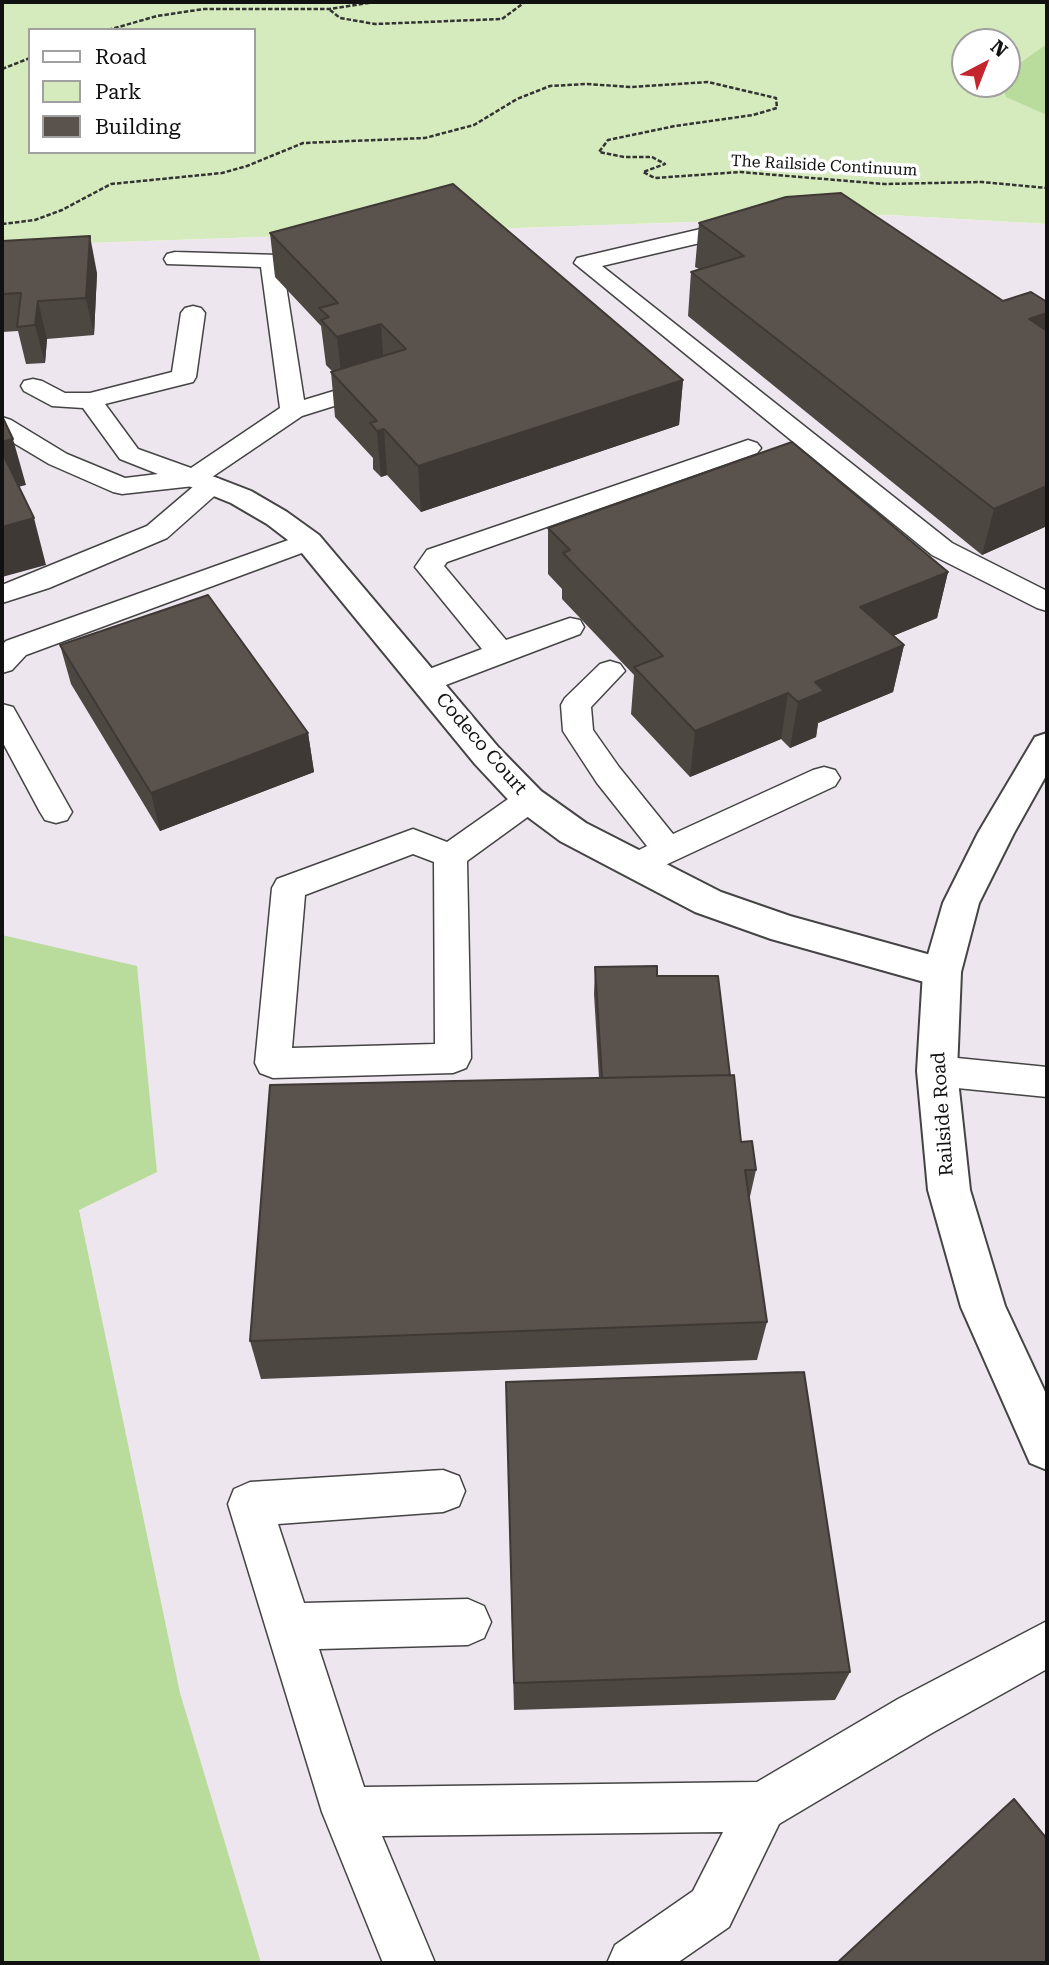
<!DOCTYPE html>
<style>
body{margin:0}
#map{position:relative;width:1049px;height:1965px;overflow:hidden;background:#fffdf5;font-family:"Roboto Serif",serif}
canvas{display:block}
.frame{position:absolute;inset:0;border:4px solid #111;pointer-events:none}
.legend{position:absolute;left:28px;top:28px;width:228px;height:126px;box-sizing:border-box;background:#fff;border:2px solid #a0a0a0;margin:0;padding:9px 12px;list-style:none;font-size:21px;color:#111}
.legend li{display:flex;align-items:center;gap:14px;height:35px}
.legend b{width:35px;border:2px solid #a0a0a0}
.north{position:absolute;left:951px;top:28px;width:70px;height:70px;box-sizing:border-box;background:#fff;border:2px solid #a0a0a0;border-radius:50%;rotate:42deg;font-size:19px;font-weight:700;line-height:28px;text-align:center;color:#111}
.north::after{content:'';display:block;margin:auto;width:24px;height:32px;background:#c4262e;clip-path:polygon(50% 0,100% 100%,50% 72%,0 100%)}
</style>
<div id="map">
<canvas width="1049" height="1965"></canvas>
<div class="frame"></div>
<ul class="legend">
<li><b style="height:9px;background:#fff"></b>Road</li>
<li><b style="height:19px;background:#d5ebbd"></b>Park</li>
<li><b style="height:19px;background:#5a524d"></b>Building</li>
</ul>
<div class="north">N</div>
</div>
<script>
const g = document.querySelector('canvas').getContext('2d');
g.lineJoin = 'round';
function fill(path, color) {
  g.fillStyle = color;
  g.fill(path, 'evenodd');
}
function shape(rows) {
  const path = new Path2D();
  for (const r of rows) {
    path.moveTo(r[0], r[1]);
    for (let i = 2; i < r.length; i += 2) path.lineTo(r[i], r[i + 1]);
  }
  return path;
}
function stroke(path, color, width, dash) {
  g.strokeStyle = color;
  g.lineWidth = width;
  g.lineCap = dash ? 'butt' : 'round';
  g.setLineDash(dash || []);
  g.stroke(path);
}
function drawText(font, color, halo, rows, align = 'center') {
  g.font = font + ' "Roboto Serif",serif';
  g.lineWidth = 7;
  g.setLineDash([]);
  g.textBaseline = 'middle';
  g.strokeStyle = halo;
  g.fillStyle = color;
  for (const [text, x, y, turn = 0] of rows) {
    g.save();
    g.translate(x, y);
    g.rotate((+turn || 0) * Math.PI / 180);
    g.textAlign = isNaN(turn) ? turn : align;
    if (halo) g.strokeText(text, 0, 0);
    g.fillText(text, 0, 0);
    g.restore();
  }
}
fill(shape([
 [890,215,1047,224,1047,1963,102,1963,2,1247,2,246]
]), '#eee6ef');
fill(shape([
 [2,2,1047,2,1047,224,890,215,2,246],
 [30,30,254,30,254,152,30,152],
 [965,42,1007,42,1007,84,965,84]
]), '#d5ebbd');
fill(shape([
 [1047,44,1047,115,1006,97,1002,84,1007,84,1007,72],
 [2,935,137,966,157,1172,79,1210,180,1693,261,1963,2,1963]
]), '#b9dc9c');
const service = shape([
 [743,219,751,221,754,226,751,231,602,266,952,543,1047,591,1047,611,1037,608,932,555,574,263,577,258,743,219],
 [175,252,279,255,282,260,304,400,370,380,379,382,382,387,379,392,302,416,212,477,220,479,224,485,220,491,167,538,49,588,2,603,2,585,147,526,194,486,122,494,113,492,49,464,2,436,2,417,11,420,67,454,125,478,158,474,120,459,83,408,52,406,24,391,21,386,24,381,33,379,42,381,65,393,90,393,172,372,181,313,185,308,193,306,201,308,205,313,196,377,193,382,105,404,138,449,191,468,280,408,261,267,167,264,164,259,167,254,175,252],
 [748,440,757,443,761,448,757,453,447,562,444,566,506,640,570,618,580,620,584,627,580,634,438,688,427,691,416,688,412,681,416,674,482,649,415,567,427,550,748,440],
 [308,533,318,535,322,541,318,547,26,655,12,670,2,673,2,645,6,641,308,533],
 [610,661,620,664,625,671,591,707,593,730,619,767,673,834,813,770,824,767,835,770,840,778,835,786,659,868,647,872,635,868,631,860,635,852,647,846,597,783,563,731,561,705,565,698,600,664,610,661],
 [2,704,13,707,17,714,72,812,67,820,56,823,45,820,40,812,2,741,2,704],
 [529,789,540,792,545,800,540,808,467,861,471,1058,466,1068,453,1073,273,1078,260,1073,255,1063,272,888,277,879,413,829,447,842,518,792,529,789],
 [413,854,434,862,435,1044,292,1048,305,895,413,854],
 [937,1056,1047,1067,1047,1097,937,1086,924,1081,919,1071,924,1061,937,1056],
 [443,1470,459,1476,465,1491,459,1506,443,1512,278,1524,304,1603,468,1599,484,1606,491,1622,484,1638,468,1645,319,1649,364,1787,757,1782,898,1699,1047,1621,1047,1669,932,1733,779,1824,729,1927,677,1963,607,1963,615,1945,693,1891,723,1832,382,1836,435,1963,383,1963,322,1812,228,1504,234,1489,250,1482,443,1470]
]);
const minor = shape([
 [194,469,251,491,287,512,319,535,499,748,541,791,586,823,721,892,790,916,956,962,961,972,956,982,942,987,771,939,695,912,560,841,517,809,475,764,297,547,267,524,231,503,184,484,180,478,184,472,194,469]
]);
const tertiary = shape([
 [1047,733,1047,774,1014,833,979,903,961,972,957,1071,970,1190,1005,1306,1047,1396,1047,1470,1030,1463,961,1307,928,1190,917,1071,923,972,943,903,978,833,1035,737,1047,733]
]);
stroke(service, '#444', 3);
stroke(minor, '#444', 4);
stroke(tertiary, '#444', 4);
stroke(shape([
 [330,10,340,18,375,24,502,19,525,2],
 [108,30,157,16,204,9,329,9,375,2],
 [2,69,30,58],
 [2,224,35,220,62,210,111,184,222,173,247,166,303,143,425,138,474,125,517,99,550,86,587,84,631,87,708,82,776,98,777,108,753,115,675,126,608,140,599,152,624,157,652,157,665,164,643,172,655,178,740,172,884,184,982,182,1047,188]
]), '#333', 2.5, [4.5, 2]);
fill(service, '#fff');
fill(minor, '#fff');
fill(tertiary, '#fff');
fill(shape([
 [699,223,1003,301,1047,302,1047,526,982,555,688,316,691,272,699,269,695,267],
 [270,233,683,380,679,425,421,512,387,475,381,477,373,469,373,458,335,417,331,372,332,371,326,365,321,326,275,277],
 [2,241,97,273,94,335,47,339,45,363,26,364,18,331,2,332],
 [548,528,948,572,937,618,893,636,904,645,893,692,818,723,816,737,790,748,781,739,690,777,631,714,634,675,562,599,562,589,548,574],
 [60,645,308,733,314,772,160,831,71,684],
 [595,967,657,976,730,1075,741,1142,756,1170,749,1201,767,1322,757,1360,261,1379,250,1341,599,1078,594,994],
 [506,1382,850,1672,835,1700,514,1710]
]), '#4d4742');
fill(shape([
 [90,236,97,273,94,335,86,298],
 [38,301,47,339,45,363,35,325],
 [1047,313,1047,350,1029,319],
 [381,324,384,369,342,382,337,337],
 [683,380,679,425,421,512,418,466],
 [384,429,387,475,381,477,377,431],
 [13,439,26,485,10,489,2,459,2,442],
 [1047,486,1047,526,982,555,994,509],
 [34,518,46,565,2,577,2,527],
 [948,572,937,618,851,653,860,607],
 [904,645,893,692,818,723,816,737,790,748,798,702,815,682],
 [788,693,781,739,690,777,695,731],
 [308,733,314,772,160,831,151,793]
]), '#3f3936');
const building = shape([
 [453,184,683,380,418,466,384,429,377,431,370,423,377,421,331,372,406,349,381,324,337,337,321,320,329,317,319,308,338,303,270,233,453,184],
 [841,193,1003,301,1031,292,1047,302,1047,313,1029,319,1047,331,1047,486,994,509,691,272,744,256,699,223,786,197,841,193],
 [90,236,86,298,38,301,35,325,17,327,21,293,2,294,2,241,90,236],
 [2,416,13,439,2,442,2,416],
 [792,442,948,572,860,607,904,645,815,682,824,691,798,702,788,693,695,731,634,667,663,656,563,553,570,550,548,528,792,442],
 [2,452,34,518,2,527,2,452],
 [208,595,308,733,151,793,60,645,208,595],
 [657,966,657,976,718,976,730,1075,602,1078,595,967,657,966],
 [734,1075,741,1142,752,1141,756,1170,745,1170,767,1322,250,1341,270,1085,734,1075],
 [804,1372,850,1672,514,1683,506,1382,804,1372],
 [1014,1799,1047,1839,1047,1963,837,1963,1014,1799]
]);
fill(building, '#5a524d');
stroke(building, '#3f3936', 2);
drawText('16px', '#111', '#fff', [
 ["The Railside Continuum",824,166,3]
]);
drawText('19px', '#111', '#fff', [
 ["Codeco Court",481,744,49],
 ["Railside Road",943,1114,-94]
]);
</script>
